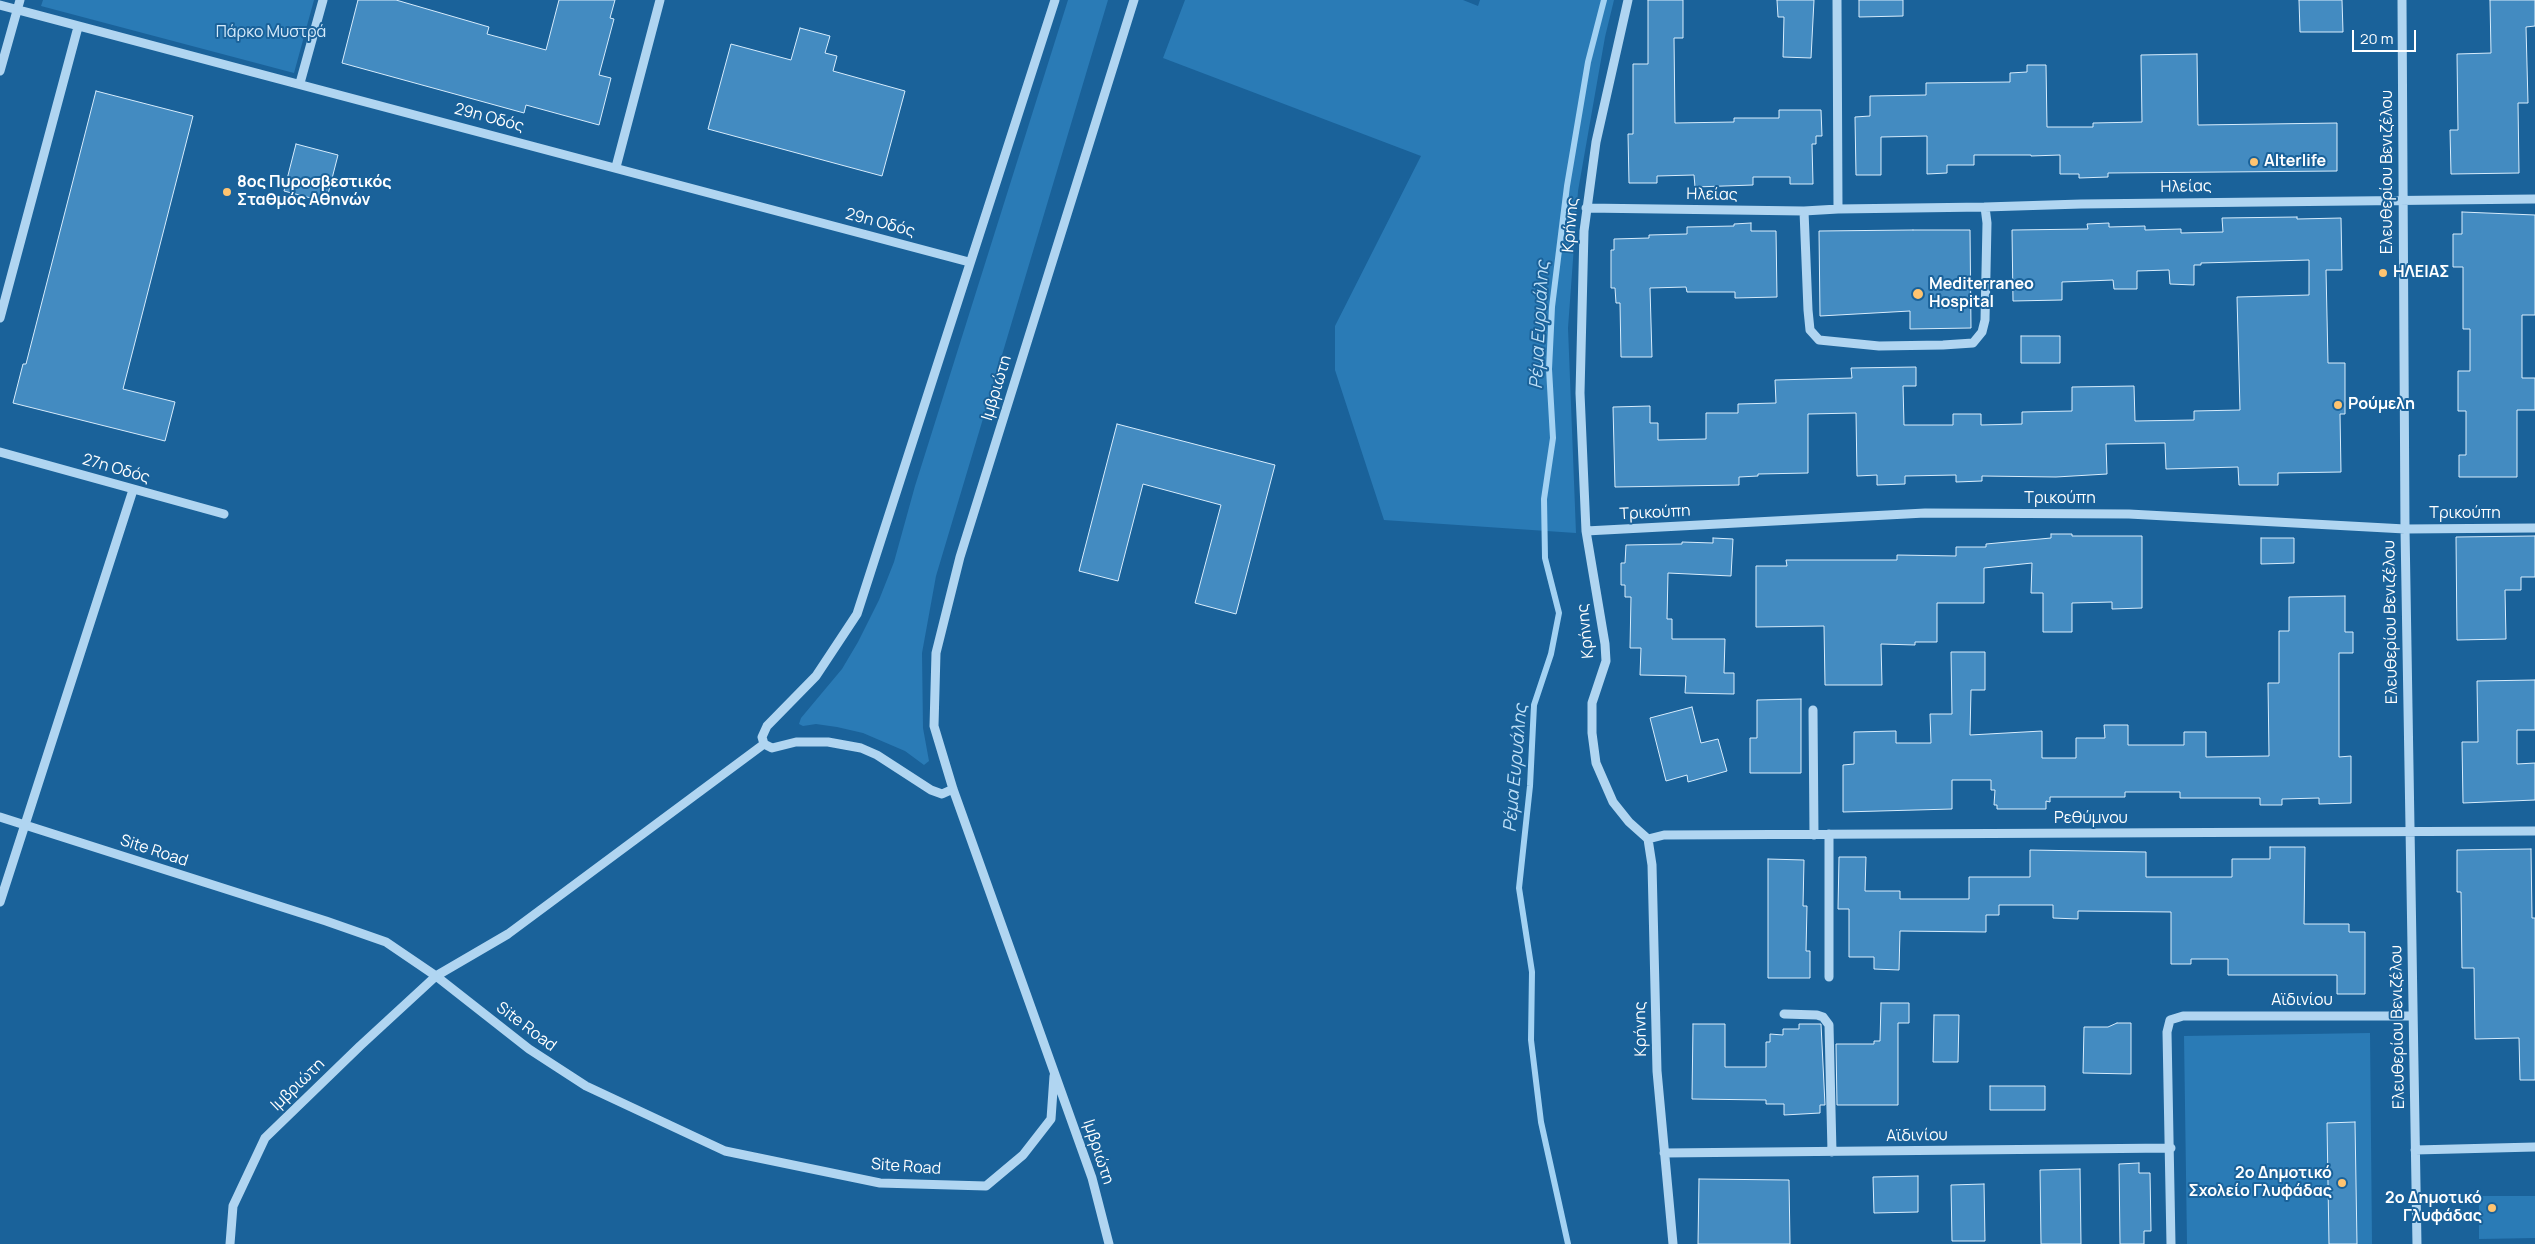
<!DOCTYPE html>
<meta charset="utf-8">
<style>
body{margin:0}
#map{position:relative;width:2535px;height:1244px;overflow:hidden;background:#1a629a;font-family:Manrope,sans-serif}
canvas{display:block}
.scale{position:absolute;left:2352px;top:30px;width:64px;height:22px;box-sizing:border-box;border:2px solid #fff;border-top:0;padding-left:6px;font-size:15px;line-height:18px;white-space:nowrap;color:#fff;-webkit-text-stroke:4px #1a629a;paint-order:stroke}
</style>
<div id="map">
<canvas width="2535" height="1244"></canvas>
<div class="scale">20 m</div>
</div>
<script>
const g = document.querySelector('canvas').getContext('2d');
g.lineJoin = 'round';
function fill(path, color) {
  g.fillStyle = color;
  g.fill(path, 'evenodd');
}
function shape(rows) {
  const path = new Path2D();
  for (const r of rows) {
    path.moveTo(r[0], r[1]);
    for (let i = 2; i < r.length; i += 2) path.lineTo(r[i], r[i + 1]);
  }
  return path;
}
function stroke(path, color, width, dash) {
  g.strokeStyle = color;
  g.lineWidth = width;
  g.lineCap = dash ? 'butt' : 'round';
  g.setLineDash(dash || []);
  g.stroke(path);
}
function drawText(font, color, halo, rows, align = 'center') {
  g.font = font + ' Manrope,sans-serif';
  g.lineWidth = 4;
  g.setLineDash([]);
  g.textBaseline = 'middle';
  g.strokeStyle = halo;
  g.fillStyle = color;
  for (const [text, x, y, turn = 0] of rows) {
    g.save();
    g.translate(x, y);
    g.rotate((+turn || 0) * Math.PI / 180);
    g.textAlign = isNaN(turn) ? turn : align;
    if (halo) g.strokeText(text, 0, 0);
    g.fillText(text, 0, 0);
    g.restore();
  }
}
fill(shape([
 [43,0,314,0,294,73,41,6],
 [1068,0,1108,0,936,576,922,653,923,728,929,761,924,765,905,751,863,733,837,727,816,724,803,726,799,724,801,718,842,669,858,642,879,600,894,562,915,486],
 [1185,0,1463,0,1478,6,1480,0,1614,0,1605,37,1578,191,1568,328,1576,533,1384,520,1335,370,1335,326,1421,156,1163,58],
 [2370,1033,2372,1244,2187,1244,2184,1036],
 [2479,1196,2535,1196,2535,1238,2479,1239]
]), '#2a7bb6');
stroke(shape([
 [1568,1244,1541,1122,1531,1040,1532,972,1519,888,1530,786,1534,705,1551,654,1559,613,1545,558,1544,499,1553,438,1549,369,1552,307,1567,186,1588,62,1604,0]
]), '#a3d2f3', 6);
const building = shape([
 [358,0,396,0,489,27,487,34,546,50,559,0,615,0,610,18,614,19,599,75,611,78,599,125,526,105,524,113,342,63,358,0],
 [1648,0,1683,0,1683,38,1674,38,1675,123,1734,122,1734,118,1779,118,1779,110,1821,110,1822,136,1816,136,1816,144,1812,144,1813,184,1790,184,1790,177,1753,177,1753,185,1695,187,1694,175,1657,176,1657,183,1629,183,1628,134,1633,134,1633,64,1648,64,1648,0],
 [1777,0,1814,0,1811,58,1783,57,1784,17,1778,17,1777,0],
 [1859,0,1903,0,1903,16,1859,17,1859,0],
 [2299,0,2342,0,2343,32,2300,32,2299,0],
 [2490,0,2535,0,2535,26,2526,27,2528,103,2518,103,2519,173,2451,174,2450,130,2458,130,2457,54,2491,53,2490,0],
 [800,28,830,36,825,53,837,56,833,71,905,91,882,176,708,129,731,44,791,60,800,28],
 [2197,54,2198,125,2337,123,2337,171,2108,173,2108,177,2079,178,2079,174,2060,174,2060,155,2031,156,2031,155,1974,155,1974,165,1947,165,1947,173,1927,174,1927,136,1881,137,1881,175,1856,175,1855,117,1870,116,1870,96,1926,95,1926,83,2010,82,2010,73,2027,72,2027,65,2046,65,2047,127,2093,127,2093,123,2142,122,2141,55,2197,54],
 [96,91,193,116,123,389,175,402,165,441,13,403,23,364,26,364,96,91],
 [296,144,338,155,326,202,284,191,296,144],
 [2462,212,2535,215,2535,315,2522,315,2522,378,2535,378,2535,410,2517,410,2517,477,2459,477,2459,455,2466,455,2466,411,2458,411,2458,371,2470,371,2470,329,2463,329,2463,267,2453,267,2453,234,2462,234,2462,212],
 [2297,217,2297,219,2341,218,2342,270,2326,270,2328,363,2345,363,2345,414,2340,414,2341,472,2278,473,2278,485,2239,485,2238,467,2166,469,2165,443,2106,444,2107,474,2056,477,1982,476,1982,481,1956,482,1956,475,1905,476,1905,484,1877,485,1877,475,1857,476,1856,413,1808,414,1808,473,1758,474,1758,476,1739,477,1739,485,1615,487,1613,407,1650,406,1650,423,1658,423,1658,440,1706,439,1706,413,1738,413,1738,404,1776,403,1775,380,1852,378,1851,368,1916,367,1916,386,1903,386,1904,425,1953,425,1953,414,1981,414,1981,425,2022,424,2022,412,2072,411,2072,387,2134,386,2135,421,2194,420,2194,411,2240,410,2237,297,2309,295,2309,260,2201,263,2201,265,2194,265,2194,285,2170,284,2169,270,2137,271,2137,289,2114,289,2113,280,2062,282,2062,300,2013,301,2012,230,2088,229,2087,224,2109,223,2109,227,2145,226,2145,230,2181,229,2181,233,2223,232,2222,218,2297,217],
 [1751,223,1751,231,1776,231,1777,297,1735,298,1735,292,1687,292,1686,287,1650,288,1652,357,1621,357,1620,303,1616,303,1615,288,1611,288,1611,250,1614,250,1614,239,1649,238,1649,235,1687,234,1687,227,1734,226,1734,224,1751,223],
 [1913,230,1970,230,1971,328,1910,329,1910,311,1820,316,1819,231,1913,230],
 [2021,336,2060,336,2060,363,2021,363,2021,336],
 [1117,424,1275,465,1236,614,1195,603,1221,505,1143,484,1118,581,1079,571,1117,424],
 [2051,534,2072,534,2072,536,2142,536,2142,608,2112,609,2112,602,2072,603,2072,632,2043,632,2043,593,2031,593,2032,563,1984,568,1984,603,1937,603,1937,642,1915,642,1915,645,1881,644,1882,685,1825,685,1824,626,1756,627,1756,566,1787,566,1786,560,1897,560,1897,555,1956,556,1956,547,1986,547,1986,544,2051,538,2051,534],
 [2535,536,2535,577,2521,577,2521,590,2505,590,2506,639,2457,640,2456,537,2535,536],
 [1713,538,1733,539,1731,576,1668,573,1667,619,1672,619,1672,639,1725,639,1724,673,1734,673,1734,694,1685,693,1686,676,1640,675,1641,648,1630,648,1631,597,1625,597,1625,585,1621,585,1621,563,1625,563,1626,545,1682,544,1682,542,1713,543,1713,538],
 [2261,538,2294,538,2294,563,2261,564,2261,538],
 [2345,596,2345,632,2353,632,2353,653,2339,653,2339,757,2351,756,2351,803,2319,804,2319,798,2282,799,2282,805,2260,805,2260,798,2180,798,2180,792,2125,792,2125,797,2050,797,2050,802,2046,801,2046,809,1997,809,1997,805,1994,805,1995,790,1991,790,1991,780,1952,780,1952,809,1843,812,1843,765,1854,764,1854,732,1896,731,1896,743,1931,743,1930,714,1952,714,1951,652,1985,652,1985,690,1971,690,1970,735,2042,731,2042,758,2076,758,2076,738,2105,738,2104,725,2128,725,2128,745,2184,745,2184,732,2206,732,2206,757,2269,756,2268,683,2279,683,2279,631,2289,631,2289,597,2345,596],
 [2535,680,2535,730,2517,730,2517,764,2535,763,2535,800,2463,803,2462,742,2478,742,2477,681,2535,680],
 [1801,699,1801,773,1750,773,1750,738,1757,738,1757,700,1801,699],
 [1692,707,1701,743,1718,739,1727,771,1688,782,1687,775,1666,781,1650,718,1692,707],
 [2270,847,2305,847,2304,924,2349,924,2349,932,2365,932,2365,994,2337,994,2337,975,2228,975,2228,959,2191,959,2191,964,2171,964,2171,912,2078,911,2078,919,2053,918,2053,905,1999,905,1999,915,1986,915,1986,932,1900,931,1899,970,1874,969,1874,957,1849,957,1849,909,1838,909,1839,857,1866,857,1865,891,1900,891,1900,899,1969,899,1969,877,2030,877,2030,850,2146,852,2146,877,2232,877,2232,859,2270,859,2270,847],
 [2531,849,2532,918,2535,918,2535,1080,2520,1080,2519,1038,2475,1039,2474,968,2462,968,2461,892,2457,892,2457,850,2531,849],
 [1768,859,1804,860,1803,906,1807,906,1806,951,1810,951,1810,978,1768,978,1768,859],
 [1881,1003,1909,1003,1909,1023,1898,1023,1898,1105,1837,1105,1836,1044,1874,1044,1874,1041,1880,1041,1881,1003],
 [1934,1015,1959,1015,1958,1062,1933,1062,1934,1015],
 [2117,1023,2131,1023,2131,1074,2083,1073,2084,1027,2108,1027,2117,1023],
 [1693,1024,1725,1024,1725,1067,1766,1067,1766,1042,1770,1042,1770,1034,1783,1035,1783,1029,1799,1029,1799,1024,1821,1024,1825,1105,1820,1105,1820,1113,1784,1115,1784,1104,1766,1104,1766,1100,1692,1099,1693,1024],
 [1990,1086,2045,1086,2045,1110,1990,1110,1990,1086],
 [2355,1122,2357,1244,2329,1244,2327,1123,2355,1122],
 [2139,1163,2139,1173,2150,1173,2151,1231,2144,1231,2144,1244,2120,1244,2119,1164,2139,1163],
 [2080,1169,2081,1244,2041,1244,2040,1170,2080,1169],
 [1918,1176,1918,1212,1874,1213,1873,1177,1918,1176],
 [1699,1179,1789,1180,1790,1244,1698,1244,1699,1179],
 [1984,1184,1985,1241,1952,1241,1951,1185,1984,1184]
]);
fill(building, '#438bc1');
stroke(building, '#d7ecfc', 1);
stroke(shape([
 [1628,0,1596,142,1584,231,1580,393,1586,531,1605,644,1606,661,1592,703,1592,733,1596,763,1613,802,1629,822,1648,839,1652,865,1657,1071,1673,1244],
 [1837,0,1838,209],
 [2402,0,2405,529,2417,1244],
 [0,5,969,262],
 [0,71,20,0],
 [300,83,323,0],
 [616,167,660,0],
 [1586,208,1804,211,1838,209,1985,207,2081,204,2535,199],
 [1804,211,1808,310,1810,330,1819,340,1879,346,1943,345,1973,343,1982,332,1985,320,1987,223,1985,207],
 [0,318,78,27],
 [0,452,224,514],
 [1586,531,1925,513,2129,514,2405,529,2535,528],
 [1813,710,1814,835],
 [764,744,762,737,767,726,816,676,857,614,1055,0],
 [764,744,772,748,796,742,828,742,861,748,877,755,931,790,942,794,953,789],
 [0,817,326,921,386,942,436,976,529,1049,586,1086,725,1151,880,1183,986,1186,1023,1155,1051,1119,1054,1076],
 [1829,834,1829,977],
 [1648,839,1664,835,2535,831],
 [0,902,133,490],
 [1784,1014,1817,1015,1823,1017,1829,1025,1832,1152],
 [2415,1150,2535,1147],
 [1664,1153,2171,1148],
 [230,1244,233,1206,265,1138,360,1046,436,976,508,934,764,744],
 [1109,1244,1092,1178,953,789,934,726,936,653,960,557,1134,0],
 [2171,1244,2167,1032,2170,1020,2183,1016,2412,1016]
]), '#b0d5f1', 9);
for (const [x, y, r, color] of [
 [2254,162,5,"#ffc470"],
 [227,192,5,"#ffc470"],
 [2383,273,5,"#ffc470"],
 [1918,294,6,"#ffc470"],
 [2338,405,5,"#ffc470"],
 [2342,1183,5,"#ffc470"],
 [2492,1208,5,"#ffc470"]
]) {
  const dot = new Path2D();
  dot.arc(x, y, r, 0, 2 * Math.PI);
  g.fillStyle = color;
  g.fill(dot);
  stroke(dot, '#1a629a', 2);
}
drawText('16px', '#d7ecfc', '#1a629a', [
 ["Πάρκο Μυστρά",271,33]
]);
drawText('16px', '#fff', '#1a629a', [
 ["29η Οδός",489,118,15],
 ["Ελευθερίου Βενιζέλου",2388,172,-90],
 ["Ηλείας",2186,187,-1],
 ["Ηλείας",1712,195,1],
 ["29η Οδός",880,223,15],
 ["Κρήνης",1571,225,-85],
 ["Ιμβριώτη",997,388,-73],
 ["27η Οδός",116,469,16],
 ["Τρικούπη",2060,499],
 ["Τρικούπη",1655,513,-3],
 ["Τρικούπη",2465,514],
 ["Ελευθερίου Βενιζέλου",2391,622,-91],
 ["Κρήνης",1586,631,-96],
 ["Ρεθύμνου",2091,819],
 ["Site Road",154,851,18],
 ["Αϊδινίου",2302,1001],
 ["Site Road",526,1027,37],
 ["Ελευθερίου Βενιζέλου",2398,1027,-91],
 ["Κρήνης",1641,1029,-91],
 ["Ιμβριώτη",298,1085,-44],
 ["Αϊδινίου",1917,1136,-1],
 ["Ιμβριώτη",1098,1152,72],
 ["Site Road",906,1167,4]
]);
drawText('bold 16px', '#fff', '#1a629a', [
 ["Alterlife",2264,162],
 ["8ος Πυροσβεστικός",237,183],
 ["Σταθμός Αθηνών",237,201],
 ["ΗΛΕΙΑΣ",2393,273],
 ["Mediterraneo",1929,285],
 ["Hospital",1929,303],
 ["Ρούμελη",2348,405],
 ["2ο Δημοτικό",2332,1174,"right"],
 ["Σχολείο Γλυφάδας",2332,1192,"right"],
 ["2ο Δημοτικό",2482,1199,"right"],
 ["Γλυφάδας",2482,1217,"right"]
], 'left');
drawText('italic 18px', '#bddff7', '#1a629a', [
 ["Ρέμα Ευρυάλης",1540,325,-87],
 ["Ρέμα Ευρυάλης",1516,768,-85]
]);
</script>
